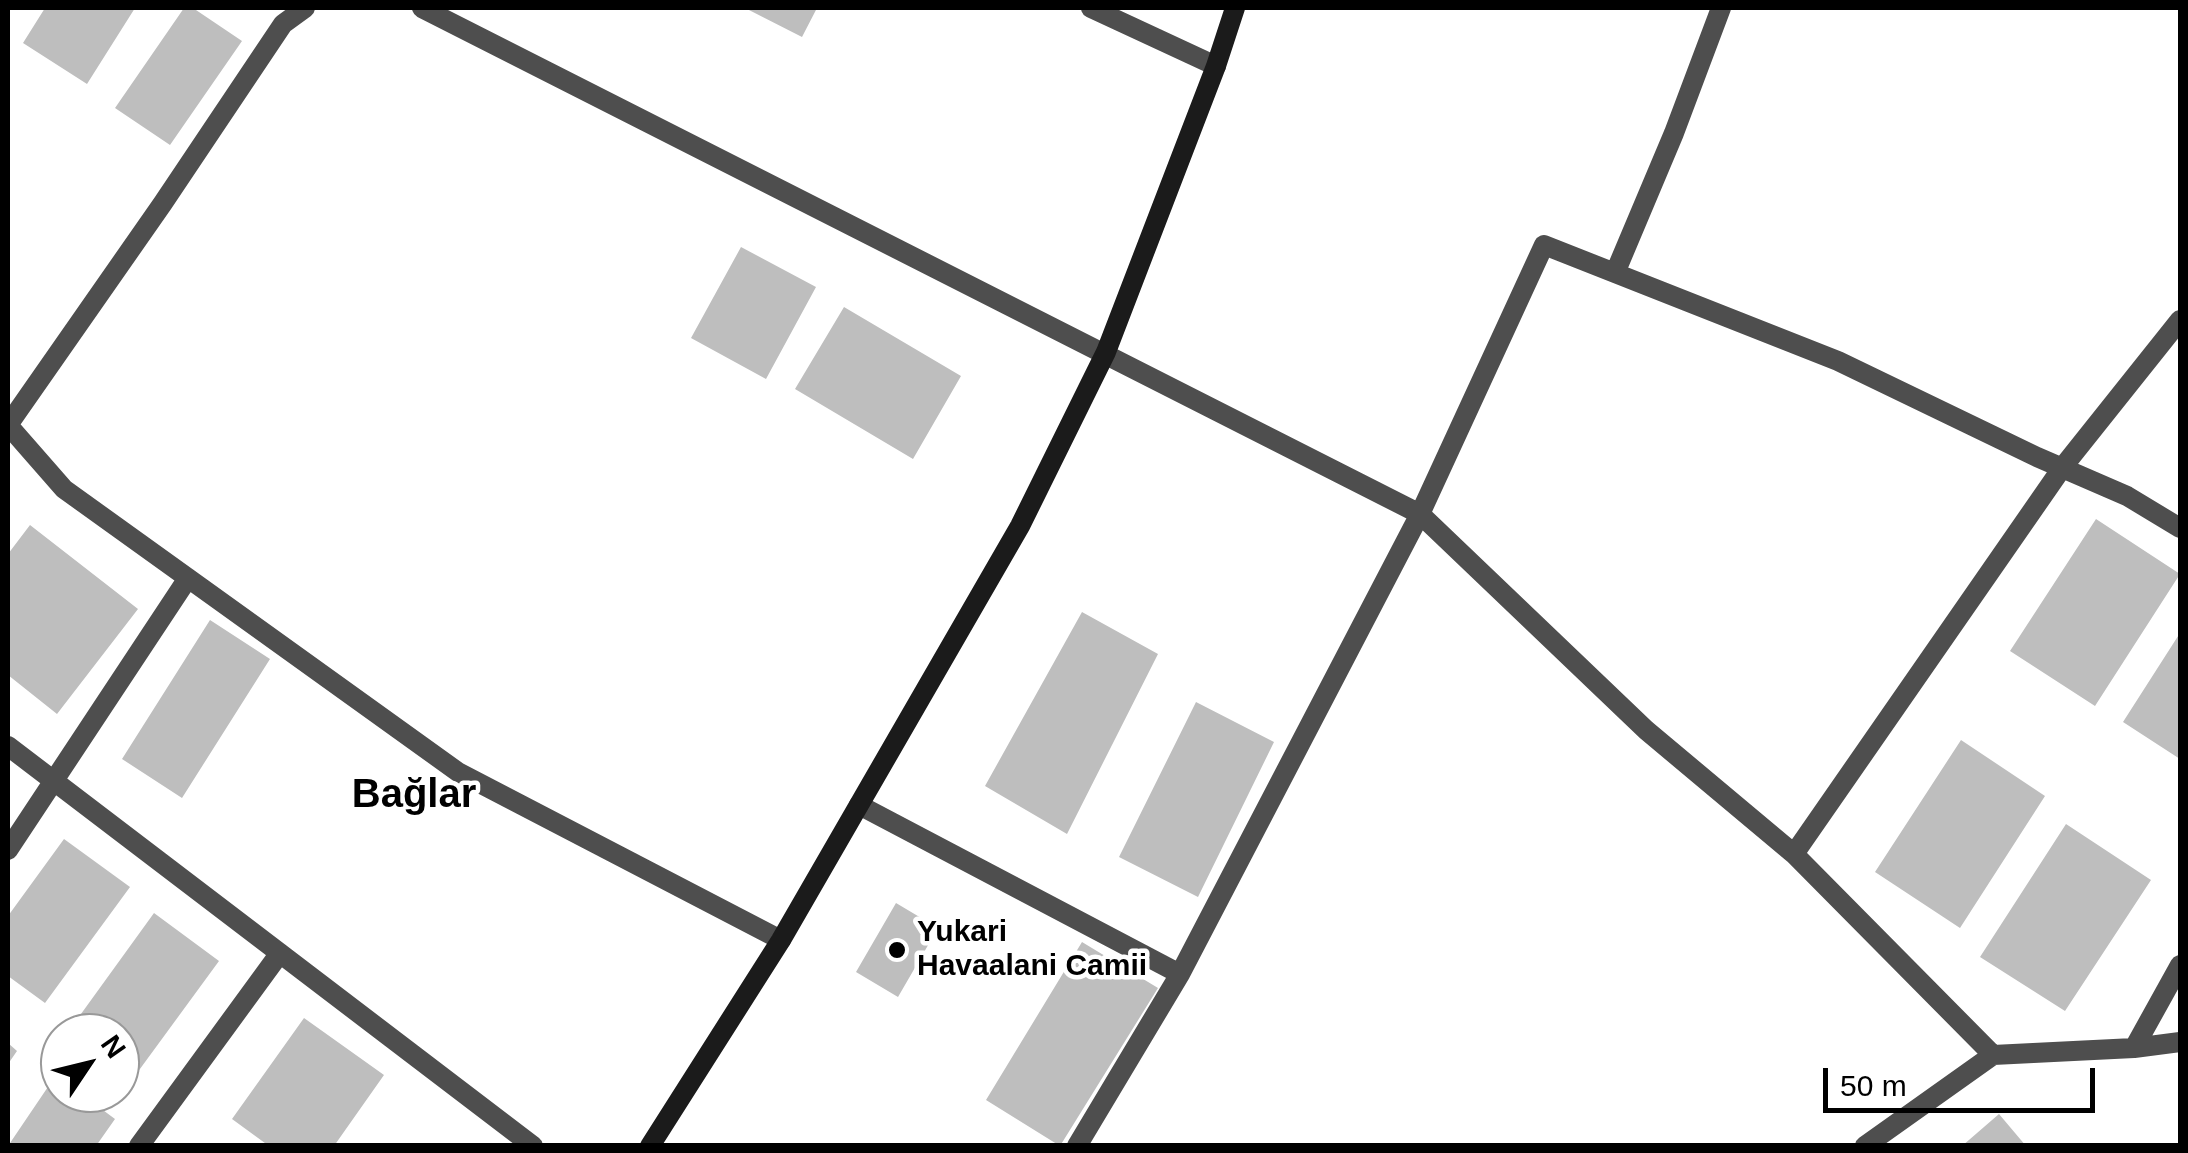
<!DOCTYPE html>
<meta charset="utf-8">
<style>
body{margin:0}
#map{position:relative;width:2188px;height:1153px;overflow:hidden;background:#fff;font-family:Helvetica,sans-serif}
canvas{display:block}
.frame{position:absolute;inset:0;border:10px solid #000;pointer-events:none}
.north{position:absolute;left:40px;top:1013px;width:100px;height:100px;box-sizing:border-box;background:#fff;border:2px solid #999;border-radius:50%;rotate:55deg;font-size:28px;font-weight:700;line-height:40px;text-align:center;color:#000}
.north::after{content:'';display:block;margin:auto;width:35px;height:45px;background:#000;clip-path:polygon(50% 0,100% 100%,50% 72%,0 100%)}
.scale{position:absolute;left:1823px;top:1068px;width:272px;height:45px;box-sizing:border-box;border:5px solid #000;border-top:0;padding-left:12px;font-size:30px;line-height:35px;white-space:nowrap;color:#000;-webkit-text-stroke:8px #fff;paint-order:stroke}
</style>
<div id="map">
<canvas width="2188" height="1153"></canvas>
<div class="frame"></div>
<div class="north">N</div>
<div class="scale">50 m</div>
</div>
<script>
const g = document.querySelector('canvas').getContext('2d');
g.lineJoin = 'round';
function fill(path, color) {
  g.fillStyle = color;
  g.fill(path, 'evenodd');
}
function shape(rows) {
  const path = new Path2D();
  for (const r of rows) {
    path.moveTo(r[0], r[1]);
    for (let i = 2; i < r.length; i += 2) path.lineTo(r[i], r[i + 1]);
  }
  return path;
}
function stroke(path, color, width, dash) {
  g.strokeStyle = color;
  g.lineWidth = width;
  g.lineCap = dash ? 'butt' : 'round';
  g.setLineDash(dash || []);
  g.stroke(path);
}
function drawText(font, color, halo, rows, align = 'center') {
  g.font = font + ' Helvetica,sans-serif';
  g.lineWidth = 9;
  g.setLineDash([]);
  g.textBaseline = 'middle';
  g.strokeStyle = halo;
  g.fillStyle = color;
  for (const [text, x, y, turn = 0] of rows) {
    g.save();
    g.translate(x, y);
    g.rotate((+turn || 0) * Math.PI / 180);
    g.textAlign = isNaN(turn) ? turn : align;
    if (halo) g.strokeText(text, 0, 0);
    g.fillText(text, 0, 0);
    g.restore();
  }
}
fill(shape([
 [45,8,135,8,87,84,23,43],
 [184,8,193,8,242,41,170,145,115,108],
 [745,8,817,8,802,37],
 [741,247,816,287,766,379,691,338],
 [844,307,961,376,913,459,795,389],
 [2096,519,2180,574,2095,706,2010,651],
 [30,525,138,609,57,714,8,675,8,554],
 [1082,612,1158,654,1067,834,985,786],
 [210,620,270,659,182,798,122,759],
 [2180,633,2180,759,2123,722],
 [1196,702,1274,742,1198,897,1119,857],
 [1961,740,2045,796,1960,928,1875,872],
 [2066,824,2151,880,2065,1011,1980,957],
 [64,839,130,887,45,1003,8,976,8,916],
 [896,903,938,928,898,997,856,972],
 [154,913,219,961,137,1073,120,1060,120,1033,83,1033,73,1025],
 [1082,942,1158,988,1060,1146,986,1100],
 [304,1018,384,1075,334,1146,269,1146,232,1119],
 [8,1043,17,1051,8,1064],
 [56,1075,60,1078,60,1093,80,1093,115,1119,96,1146,8,1146],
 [1999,1114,2026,1146,1962,1146]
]), '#bebebe');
stroke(shape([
 [422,8,1420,514,1646,730,1794,854],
 [1091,8,1216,66],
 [1615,273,1674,133,1721,8],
 [8,425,64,489,458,772,781,940],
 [8,425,163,203,283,24,305,8],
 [8,746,533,1146],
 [859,805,1180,974],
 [8,850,188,578],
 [2134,1048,2180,965],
 [1993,1055,1794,854,2062,468,2180,320],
 [139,1146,280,953],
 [1077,1146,1180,974,1420,514,1544,245,1838,361,2037,457,2127,496,2180,528],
 [1865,1146,1993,1055,2134,1048,2180,1042]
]), '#4e4e4e', 20);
stroke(shape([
 [650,1146,781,940,1020,526,1106,352,1216,66,1235,8]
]), '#1b1b1b', 20);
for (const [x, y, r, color] of [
 [897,950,10,"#000"]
]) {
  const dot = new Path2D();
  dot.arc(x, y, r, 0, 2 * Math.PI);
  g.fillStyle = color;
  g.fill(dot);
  stroke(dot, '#fff', 4);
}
drawText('bold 30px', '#000', '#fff', [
 ["Yukari",917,933],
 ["Havaalani Camii",917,967]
], 'left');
drawText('bold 40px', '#000', '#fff', [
 ["Bağlar",414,796]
]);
</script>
